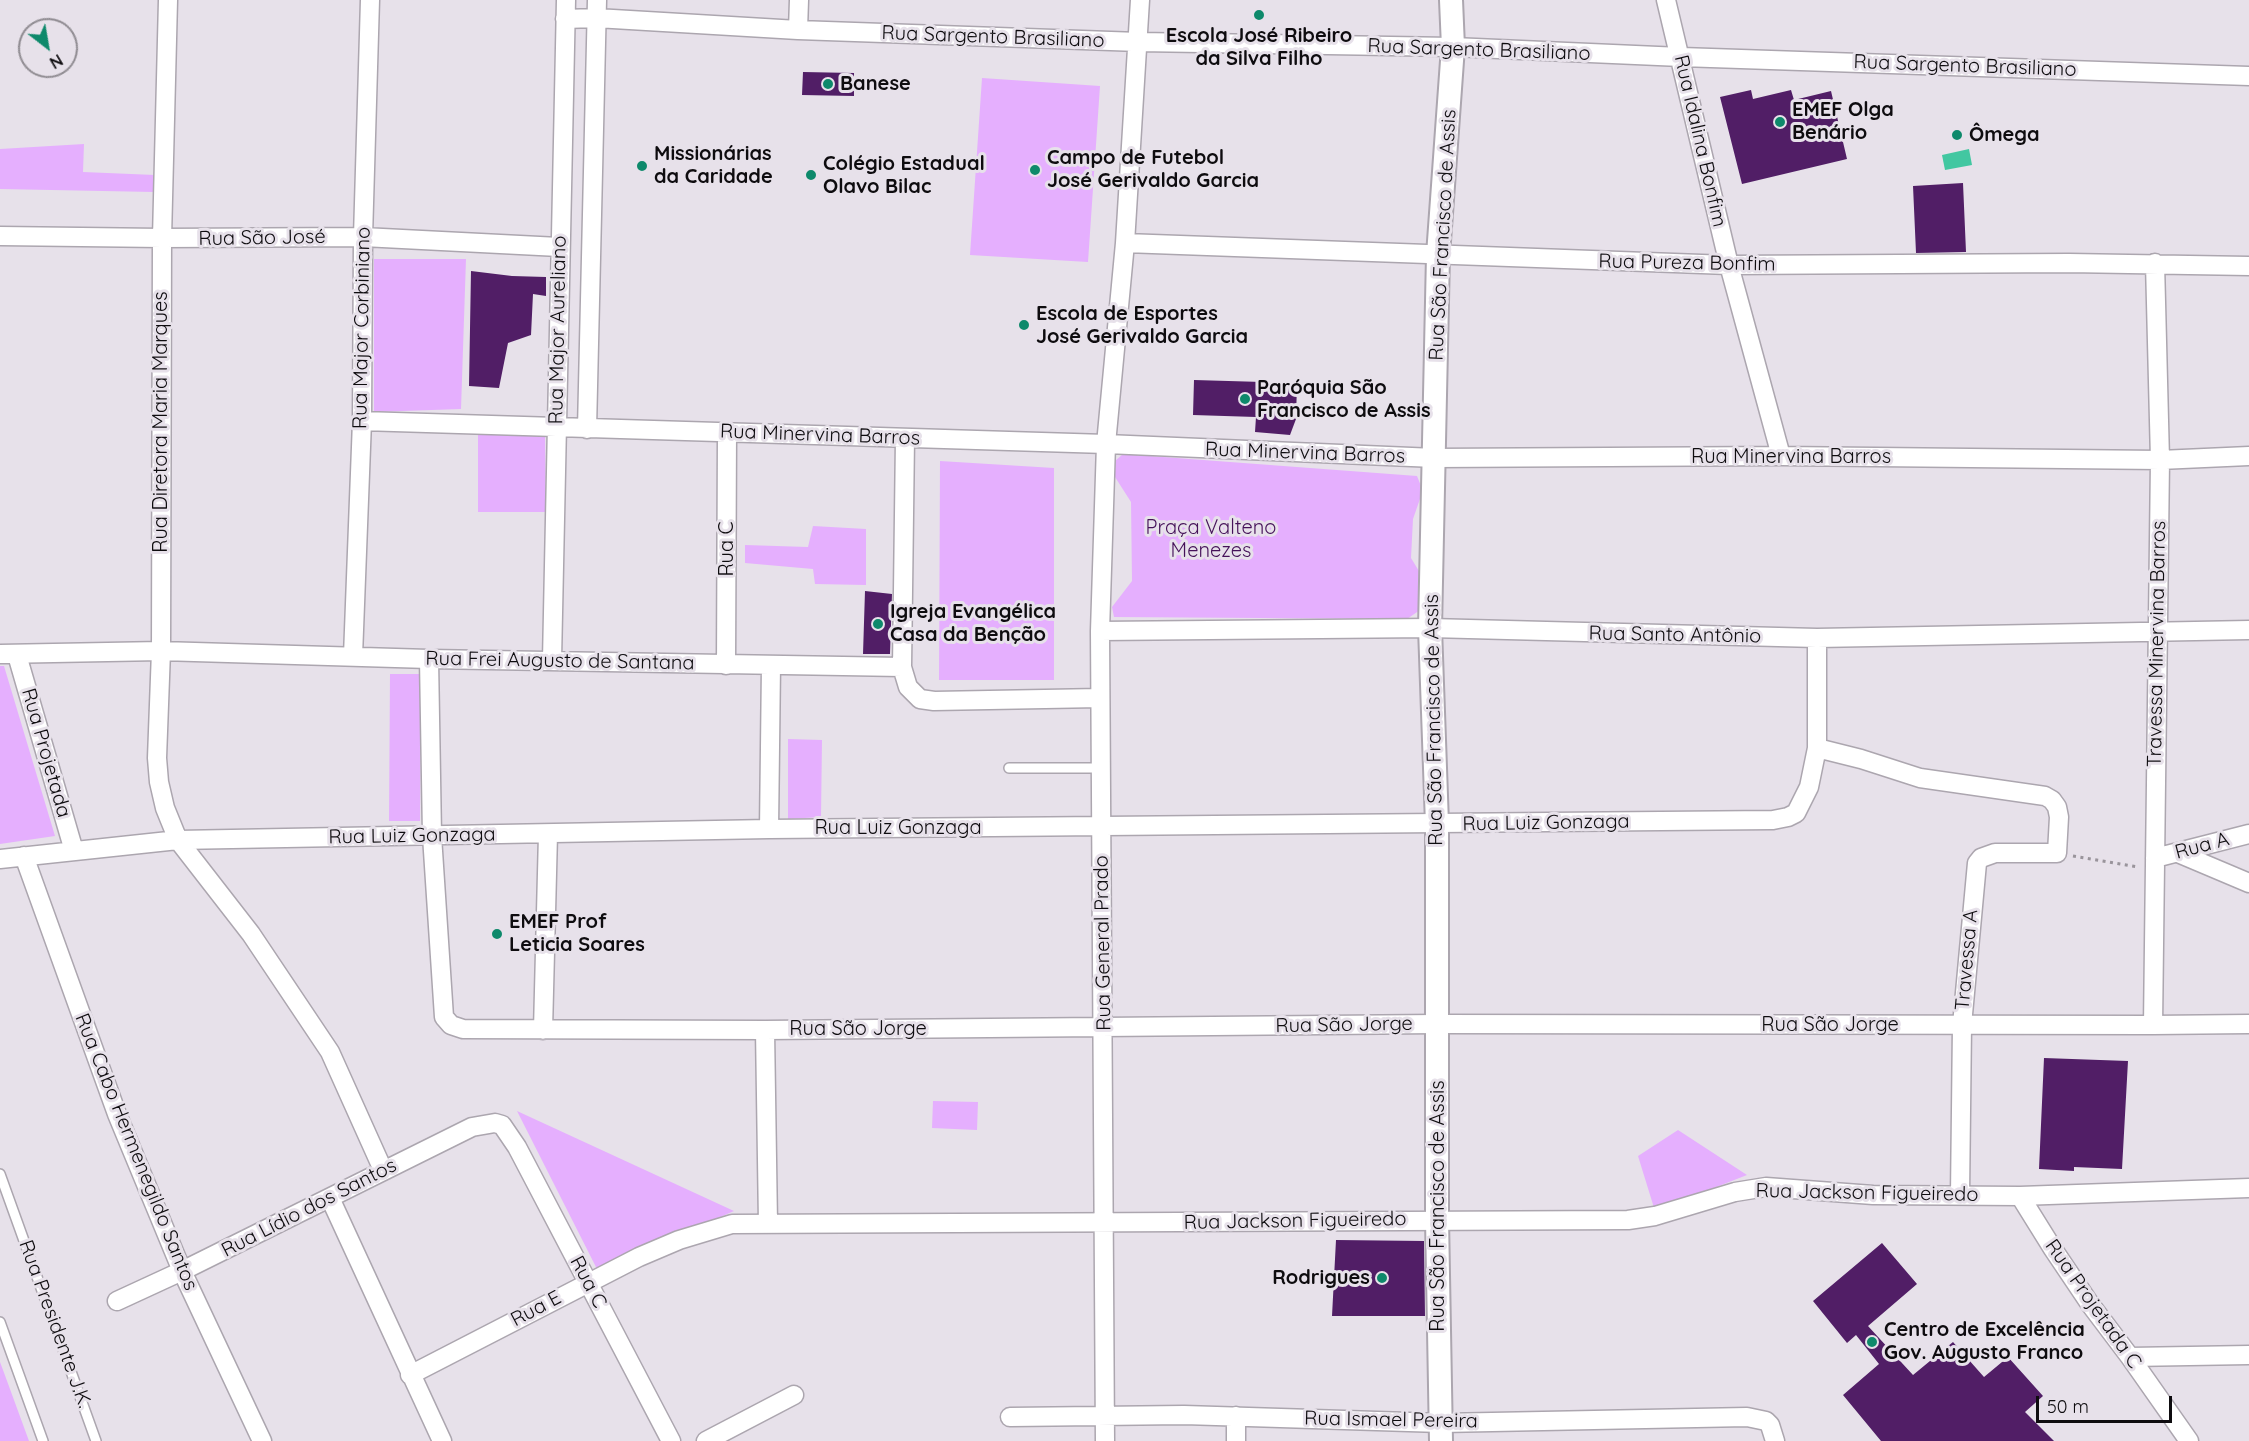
<!DOCTYPE html>
<meta charset="utf-8">
<style>
body{margin:0}
#map{position:relative;width:2249px;height:1441px;overflow:hidden;background:#e7e1ea;font-family:Quicksand,sans-serif}
canvas{display:block}
.north{position:absolute;left:18px;top:18px;width:60px;height:60px;box-sizing:border-box;background:#e7e1ea;border:2px solid #908c92;border-radius:50%;rotate:149deg;font-size:16px;font-weight:700;line-height:24px;text-align:center;color:#0e0c0f}
.north::after{content:'';display:block;margin:auto;width:21px;height:27px;background:#0e896b;clip-path:polygon(50% 0,100% 100%,50% 72%,0 100%)}
.scale{position:absolute;left:2036px;top:1396px;width:136px;height:27px;box-sizing:border-box;border:3px solid #0e0c0f;border-top:0;padding-left:8px;font-size:18px;line-height:21px;white-space:nowrap;color:#0e0c0f;-webkit-text-stroke:4px #e7e1ea;paint-order:stroke}
</style>
<div id="map">
<canvas width="2249" height="1441"></canvas>
<div class="north">N</div>
<div class="scale">50 m</div>
</div>
<script>
const g = document.querySelector('canvas').getContext('2d');
g.lineJoin = 'round';
function fill(path, color) {
  g.fillStyle = color;
  g.fill(path, 'evenodd');
}
function shape(rows) {
  const path = new Path2D();
  for (const r of rows) {
    path.moveTo(r[0], r[1]);
    for (let i = 2; i < r.length; i += 2) path.lineTo(r[i], r[i + 1]);
  }
  return path;
}
function stroke(path, color, width, dash) {
  g.strokeStyle = color;
  g.lineWidth = width;
  g.lineCap = dash ? 'butt' : 'round';
  g.setLineDash(dash || []);
  g.stroke(path);
}
function drawText(font, color, halo, rows, align = 'center') {
  g.font = font + ' Quicksand,sans-serif';
  g.lineWidth = 6;
  g.setLineDash([]);
  g.textBaseline = 'middle';
  g.strokeStyle = halo;
  g.fillStyle = color;
  for (const [text, x, y, turn = 0] of rows) {
    g.save();
    g.translate(x, y);
    g.rotate((+turn || 0) * Math.PI / 180);
    g.textAlign = isNaN(turn) ? turn : align;
    if (halo) g.strokeText(text, 0, 0);
    g.fillText(text, 0, 0);
    g.restore();
  }
}
fill(shape([
 [982,78,1100,86,1088,262,970,255],
 [84,144,83,172,155,175,154,192,0,189,0,149],
 [374,259,466,259,461,409,374,412],
 [478,432,545,436,546,512,478,512],
 [1123,454,1417,476,1421,486,1421,496,1413,519,1411,558,1422,576,1420,610,1407,619,1114,617,1112,607,1132,581,1131,502,1115,477,1115,461],
 [940,461,1054,468,1054,680,939,680],
 [813,526,866,529,866,585,815,584,813,569,745,563,745,545,808,547],
 [0,666,4,666,55,836,0,844],
 [390,674,421,674,420,821,389,821],
 [788,739,822,740,821,817,788,819],
 [933,1101,978,1102,977,1130,932,1128],
 [517,1111,734,1211,598,1271],
 [1678,1130,1747,1175,1655,1211,1638,1156],
 [0,1362,3,1370,29,1441,0,1441]
]), '#e5affe');
fill(shape([
 [1969,149,1972,165,1945,170,1942,155]
]), '#42c7a1');
fill(shape([
 [803,72,854,73,854,96,802,95],
 [1751,90,1753,99,1791,90,1794,100,1831,91,1847,159,1742,184,1720,97],
 [1963,183,1966,252,1916,253,1913,186],
 [471,271,512,276,546,277,546,296,533,294,531,335,508,343,499,388,469,386],
 [1194,380,1297,383,1296,419,1290,435,1255,432,1256,417,1193,415],
 [865,591,892,594,890,654,863,654],
 [2044,1058,2128,1061,2122,1169,2074,1167,2074,1171,2039,1169],
 [1336,1240,1424,1241,1425,1316,1332,1316],
 [1882,1243,1917,1284,1868,1326,1913,1375,1953,1342,1984,1377,2008,1357,2043,1396,2025,1412,2054,1441,1881,1441,1843,1395,1879,1364,1856,1335,1847,1343,1813,1301]
]), '#511e66');
const service = shape([
 [1009,768,1101,768],
 [0,1174,96,1441],
 [0,1322,43,1441]
]);
const minor = shape([
 [168,0,162,238,161,651,157,758,159,782,165,808,178,840,251,934,330,1052,383,1170],
 [1666,0,1729,265,1781,456],
 [565,19,596,18,798,30,1139,42,1453,47,1681,57,2249,76],
 [798,30,799,0],
 [0,236,162,238,363,237,559,247],
 [1125,243,1729,265,2069,263,2249,266],
 [362,421,1106,444,1435,458,1781,456,2160,460,2249,456],
 [587,429,597,0],
 [905,438,902,667,908,687,920,699,934,701,1100,698],
 [1100,631,1430,628,1817,638,2249,630],
 [0,654,161,651,429,659,902,667],
 [17,655,74,851],
 [353,656,362,421,363,237,370,0],
 [429,659,432,836,444,1017,451,1025,463,1029,765,1030,1437,1024,2153,1025,2249,1024],
 [552,660,566,0],
 [726,665,727,433],
 [1817,748,1861,759,1920,778,2045,796,2052,800,2057,807,2059,817,2057,853,1995,853,1981,858,1977,863,1962,1025,1960,1195],
 [769,829,771,665],
 [2178,853,2249,883],
 [24,856,117,1114,182,1271,262,1441],
 [2155,858,2249,834],
 [0,859,178,840,769,829,1773,820,1788,817,1796,813,1809,787,1817,748,1817,638],
 [2153,1025,2160,460,2155,263],
 [543,1030,548,834],
 [765,1030,768,1224],
 [2020,1196,2053,1249,2090,1304,2130,1357,2189,1441],
 [330,1198,442,1441],
 [117,1301,182,1271,472,1127,495,1123,502,1125,517,1147,671,1441],
 [2130,1357,2249,1355],
 [410,1375,639,1257,679,1240,732,1224,1628,1220,1655,1216,1735,1192,1766,1187,1873,1195,2020,1196,2249,1188],
 [1236,1416,1236,1441],
 [1010,1417,1184,1415,1441,1423,1747,1417,1766,1421,1770,1425,1775,1441],
 [706,1441,794,1395],
 [1105,1441,1100,631,1106,444,1125,243,1140,0]
]);
const tertiary = shape([
 [1441,1441,1437,1219,1437,824,1430,628,1438,255,1453,47,1451,0]
]);
stroke(service, '#aca6af', 12);
stroke(minor, '#aca6af', 21);
stroke(tertiary, '#aca6af', 26);
stroke(shape([
 [2073,856,2138,867]
]), '#99949b', 3, [3, 4.5]);
stroke(service, '#fff', 9);
stroke(minor, '#fff', 18);
stroke(tertiary, '#fff', 22);
for (const [x, y, r, color] of [
 [1259,15,6,"#0e896b"],
 [828,84,6,"#0e896b"],
 [1780,122,6,"#0e896b"],
 [1957,135,6,"#0e896b"],
 [642,166,6,"#0e896b"],
 [1035,170,6,"#0e896b"],
 [811,175,6,"#0e896b"],
 [1024,325,6,"#0e896b"],
 [1245,399,6,"#0e896b"],
 [878,624,6,"#0e896b"],
 [497,934,6,"#0e896b"],
 [1382,1278,6,"#0e896b"],
 [1872,1342,6,"#0e896b"]
]) {
  const dot = new Path2D();
  dot.arc(x, y, r, 0, 2 * Math.PI);
  g.fillStyle = color;
  g.fill(dot);
  stroke(dot, '#e7e1ea', 2);
}
drawText('bold 20px', '#0e0c0f', '#e7e1ea', [
 ["Escola José Ribeiro",1259,36,"center"],
 ["da Silva Filho",1259,59,"center"],
 ["Banese",840,84],
 ["EMEF Olga",1792,110],
 ["Benário",1792,133],
 ["Ômega",1969,135],
 ["Missionárias",654,154],
 ["da Caridade",654,177],
 ["Campo de Futebol",1047,158],
 ["José Gerivaldo Garcia",1047,181],
 ["Colégio Estadual",823,164],
 ["Olavo Bilac",823,187],
 ["Escola de Esportes",1036,314],
 ["José Gerivaldo Garcia",1036,337],
 ["Paróquia São",1257,388],
 ["Francisco de Assis",1257,411],
 ["Igreja Evangélica",890,612],
 ["Casa da Benção",890,635],
 ["EMEF Prof",509,922],
 ["Leticia Soares",509,945],
 ["Rodrigues",1370,1278,"right"],
 ["Centro de Excelência",1884,1330],
 ["Gov. Augusto Franco",1884,1353]
], 'left');
drawText('20px', '#0e0c0f', '#e7e1ea', [
 ["Rua Sargento Brasiliano",993,37,2],
 ["Rua Sargento Brasiliano",1479,50,2],
 ["Rua Sargento Brasiliano",1965,66,2],
 ["Rua Idalina Bonfim",1700,141,77],
 ["Rua São Francisco de Assis",1443,235,-87],
 ["Rua São José",262,238,-1],
 ["Rua Pureza Bonfim",1687,263,1],
 ["Rua Major Corbiniano",362,328,-89],
 ["Rua Major Aureliano",558,330,-89],
 ["Rua Diretora Maria Marques",161,422,-90],
 ["Rua Minervina Barros",820,435,2],
 ["Rua Minervina Barros",1305,453,2],
 ["Rua Minervina Barros",1791,457],
 ["Rua C",727,549,-90],
 ["Rua Santo Antônio",1675,635,1],
 ["Travessa Minervina Barros",2157,644,-89],
 ["Rua Frei Augusto de Santana",560,661,1],
 ["Rua São Francisco de Assis",1434,720,-91],
 ["Rua Projetada",46,753,74],
 ["Rua Luiz Gonzaga",1546,823,-1],
 ["Rua Luiz Gonzaga",898,828],
 ["Rua Luiz Gonzaga",412,836,-1],
 ["Rua A",2202,846,-15],
 ["Rua General Prado",1103,943,-91],
 ["Travessa A",1967,960,-85],
 ["Rua São Jorge",1344,1025,-1],
 ["Rua São Jorge",1830,1025],
 ["Rua São Jorge",858,1029],
 ["Rua Cabo Hermenegildo Santos",136,1152,68],
 ["Rua Jackson Figueiredo",1867,1193,1],
 ["Rua São Francisco de Assis",1438,1206,-90],
 ["Rua Lídio dos Santos",309,1208,-27],
 ["Rua Jackson Figueiredo",1295,1221,-1],
 ["Rua C",588,1282,62],
 ["Rua Projetada C",2093,1304,55],
 ["Rua E",536,1309,-28],
 ["Rua Presidente J.K.",55,1324,70],
 ["Rua Ismael Pereira",1391,1420,1]
]);
drawText('20px', '#451159', '#e7e1ea', [
 ["Praça Valteno",1211,528],
 ["Menezes",1211,551]
]);
</script>
